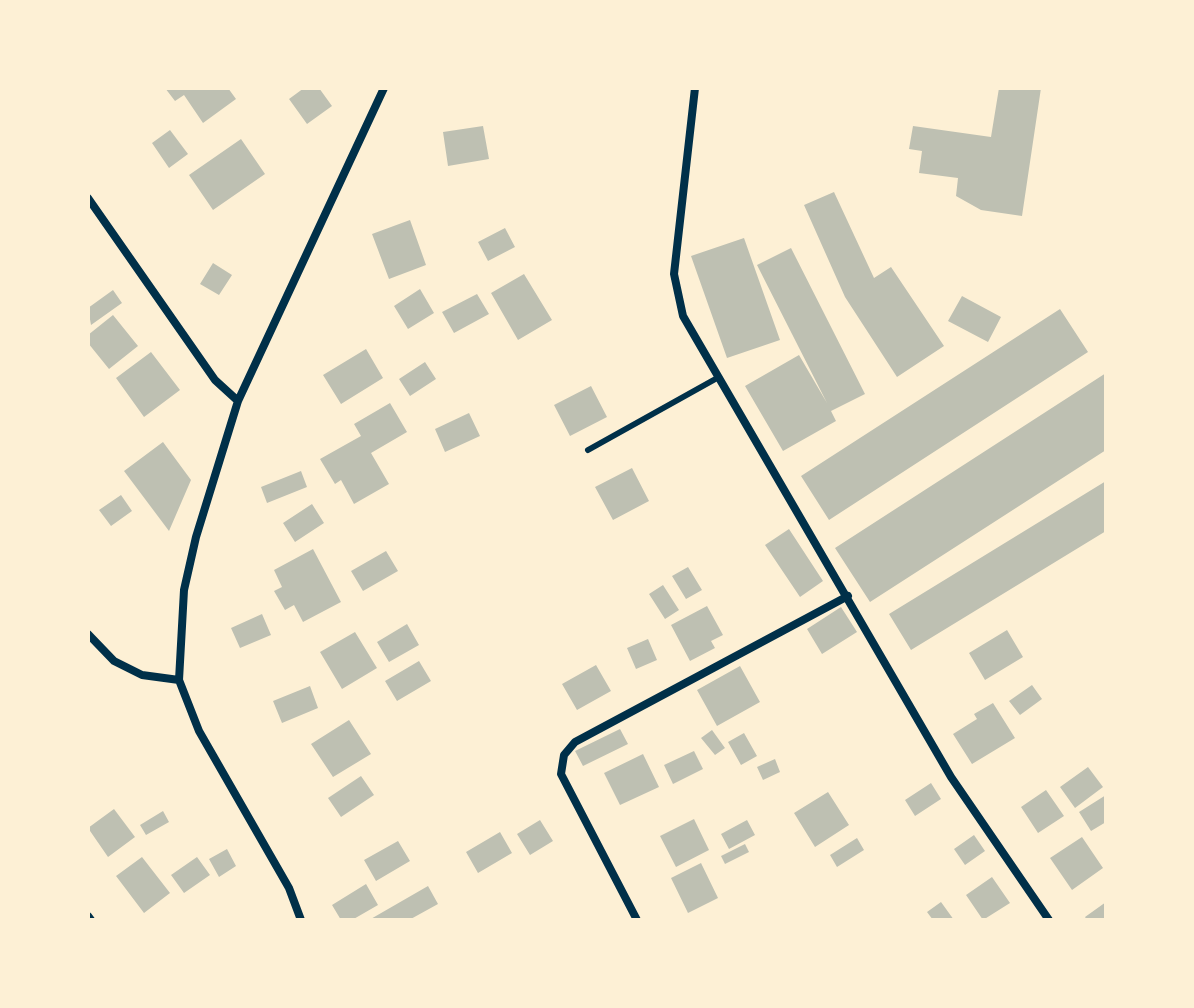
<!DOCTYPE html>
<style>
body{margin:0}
#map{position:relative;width:1194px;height:1008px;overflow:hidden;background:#fdf0d5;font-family:"Work Sans",sans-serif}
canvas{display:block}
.frame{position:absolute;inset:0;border:90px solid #fdf0d5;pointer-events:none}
</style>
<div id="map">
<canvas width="1194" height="1008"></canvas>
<div class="frame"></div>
</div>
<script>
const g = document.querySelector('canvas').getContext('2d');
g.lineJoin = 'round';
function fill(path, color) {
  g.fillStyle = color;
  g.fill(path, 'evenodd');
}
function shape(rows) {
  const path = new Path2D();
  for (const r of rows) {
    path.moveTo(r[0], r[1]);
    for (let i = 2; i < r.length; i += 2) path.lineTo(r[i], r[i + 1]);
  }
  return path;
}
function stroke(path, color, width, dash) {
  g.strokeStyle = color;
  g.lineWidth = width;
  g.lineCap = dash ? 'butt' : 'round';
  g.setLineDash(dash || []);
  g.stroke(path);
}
fill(shape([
 [165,88,228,88,236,99,203,123,184,95,175,101],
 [304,88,319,88,332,106,307,124,289,99],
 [999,88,1041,88,1022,216,981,210,956,196,958,178,919,173,922,151,909,149,913,126,991,137],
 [483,126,489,159,448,166,443,132],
 [170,130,188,154,169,168,152,143],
 [241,139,265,174,213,210,189,175],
 [834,192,874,278,891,267,944,346,897,377,845,297,804,205],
 [410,220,426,265,389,279,372,234],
 [505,228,515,247,488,261,478,242],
 [744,238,780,340,727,358,691,256],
 [791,248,865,394,831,411,836,421,783,451,745,386,799,355,827,403,757,265],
 [213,263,232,275,219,295,200,284],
 [524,274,552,320,518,340,491,293],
 [420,289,434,313,408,329,394,306],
 [113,290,122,303,91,325,88,308],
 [477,294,489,314,454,333,442,312],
 [962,296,1001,317,988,342,948,321],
 [1060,309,1088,352,829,520,801,476],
 [113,315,138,346,109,369,88,343,88,335],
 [366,349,383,378,341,404,323,375],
 [151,352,180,390,144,417,116,378],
 [425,362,436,379,410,396,399,379],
 [1106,373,1106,450,870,602,835,548],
 [591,386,607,417,570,436,554,405],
 [390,403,407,432,371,453,389,484,354,504,341,480,335,484,320,459,361,436,354,424],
 [469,413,480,436,445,452,435,429],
 [163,442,191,480,169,531,124,471],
 [632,468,649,501,613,520,595,487],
 [301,471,307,487,267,503,261,487],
 [1106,481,1106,531,911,650,889,614],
 [121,495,132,511,111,526,99,510],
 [312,504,324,523,295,542,283,523],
 [789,529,823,581,800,597,765,545],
 [313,549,341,602,303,622,294,605,285,610,274,591,282,587,274,570],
 [386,551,398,571,363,591,351,571],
 [688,567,702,590,686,599,672,576],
 [663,585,679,610,665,619,649,594],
 [707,606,723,635,711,641,715,648,690,661,671,625],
 [841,607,857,632,822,654,807,629],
 [262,614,271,635,240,648,231,628],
 [407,624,419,645,389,662,377,642],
 [1007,630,1023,657,985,680,969,653],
 [355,632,377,668,342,689,320,652],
 [648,639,657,660,636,669,627,648],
 [419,661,431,681,397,701,385,681],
 [596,665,611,691,577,710,562,684],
 [740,666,760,702,717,726,697,690],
 [1032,685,1042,699,1020,715,1009,701],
 [310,686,318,708,282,723,273,701],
 [993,703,1015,738,972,764,953,734,977,719,974,714],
 [349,720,371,754,333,777,311,744],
 [620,729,628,744,583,766,575,751],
 [712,730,725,748,715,755,701,738],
 [744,733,757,756,741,765,728,742],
 [694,751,703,769,673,784,664,765],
 [643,754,659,787,620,805,604,773],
 [775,759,780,772,763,780,757,767],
 [1088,767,1103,787,1075,808,1060,787],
 [361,776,374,795,341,817,328,798],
 [931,783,941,799,915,816,905,800],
 [1046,790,1064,816,1038,833,1021,807],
 [828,792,849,825,815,847,794,813],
 [1106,795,1106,822,1091,831,1079,812],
 [114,809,135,837,108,857,88,828],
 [163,811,169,822,146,835,140,825],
 [694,819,709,850,676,867,660,836],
 [540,820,553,841,530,855,517,834],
 [747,820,755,835,729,849,721,834],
 [500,832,512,853,478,873,466,852],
 [974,835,985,851,965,865,954,849],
 [1082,837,1103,868,1072,890,1050,858],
 [857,838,864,850,837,867,830,855],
 [398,841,410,861,376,881,364,860],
 [745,844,749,852,725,864,721,856],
 [227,849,236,866,219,877,209,859],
 [142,857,170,893,144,913,116,876],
 [197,857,210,875,184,893,171,875],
 [701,863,718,898,688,913,671,878],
 [992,877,1010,903,983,920,966,895],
 [366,884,378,905,352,920,341,920,332,905],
 [428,886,438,904,409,920,369,920],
 [941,902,954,920,933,920,927,912],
 [1106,902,1106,920,1087,920,1085,917]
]), '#bec0b2');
stroke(shape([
 [588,450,719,377]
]), '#003049', 6);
stroke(shape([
 [695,88,674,274,683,316,951,777,1049,920],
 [88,198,215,380,238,401],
 [88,634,114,661,142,675,179,680],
 [88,916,91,920],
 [301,920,289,888,199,731,179,680,184,590,196,537,238,401,384,88],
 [637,920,561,774,564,755,575,742,848,596]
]), '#003049', 8);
</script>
